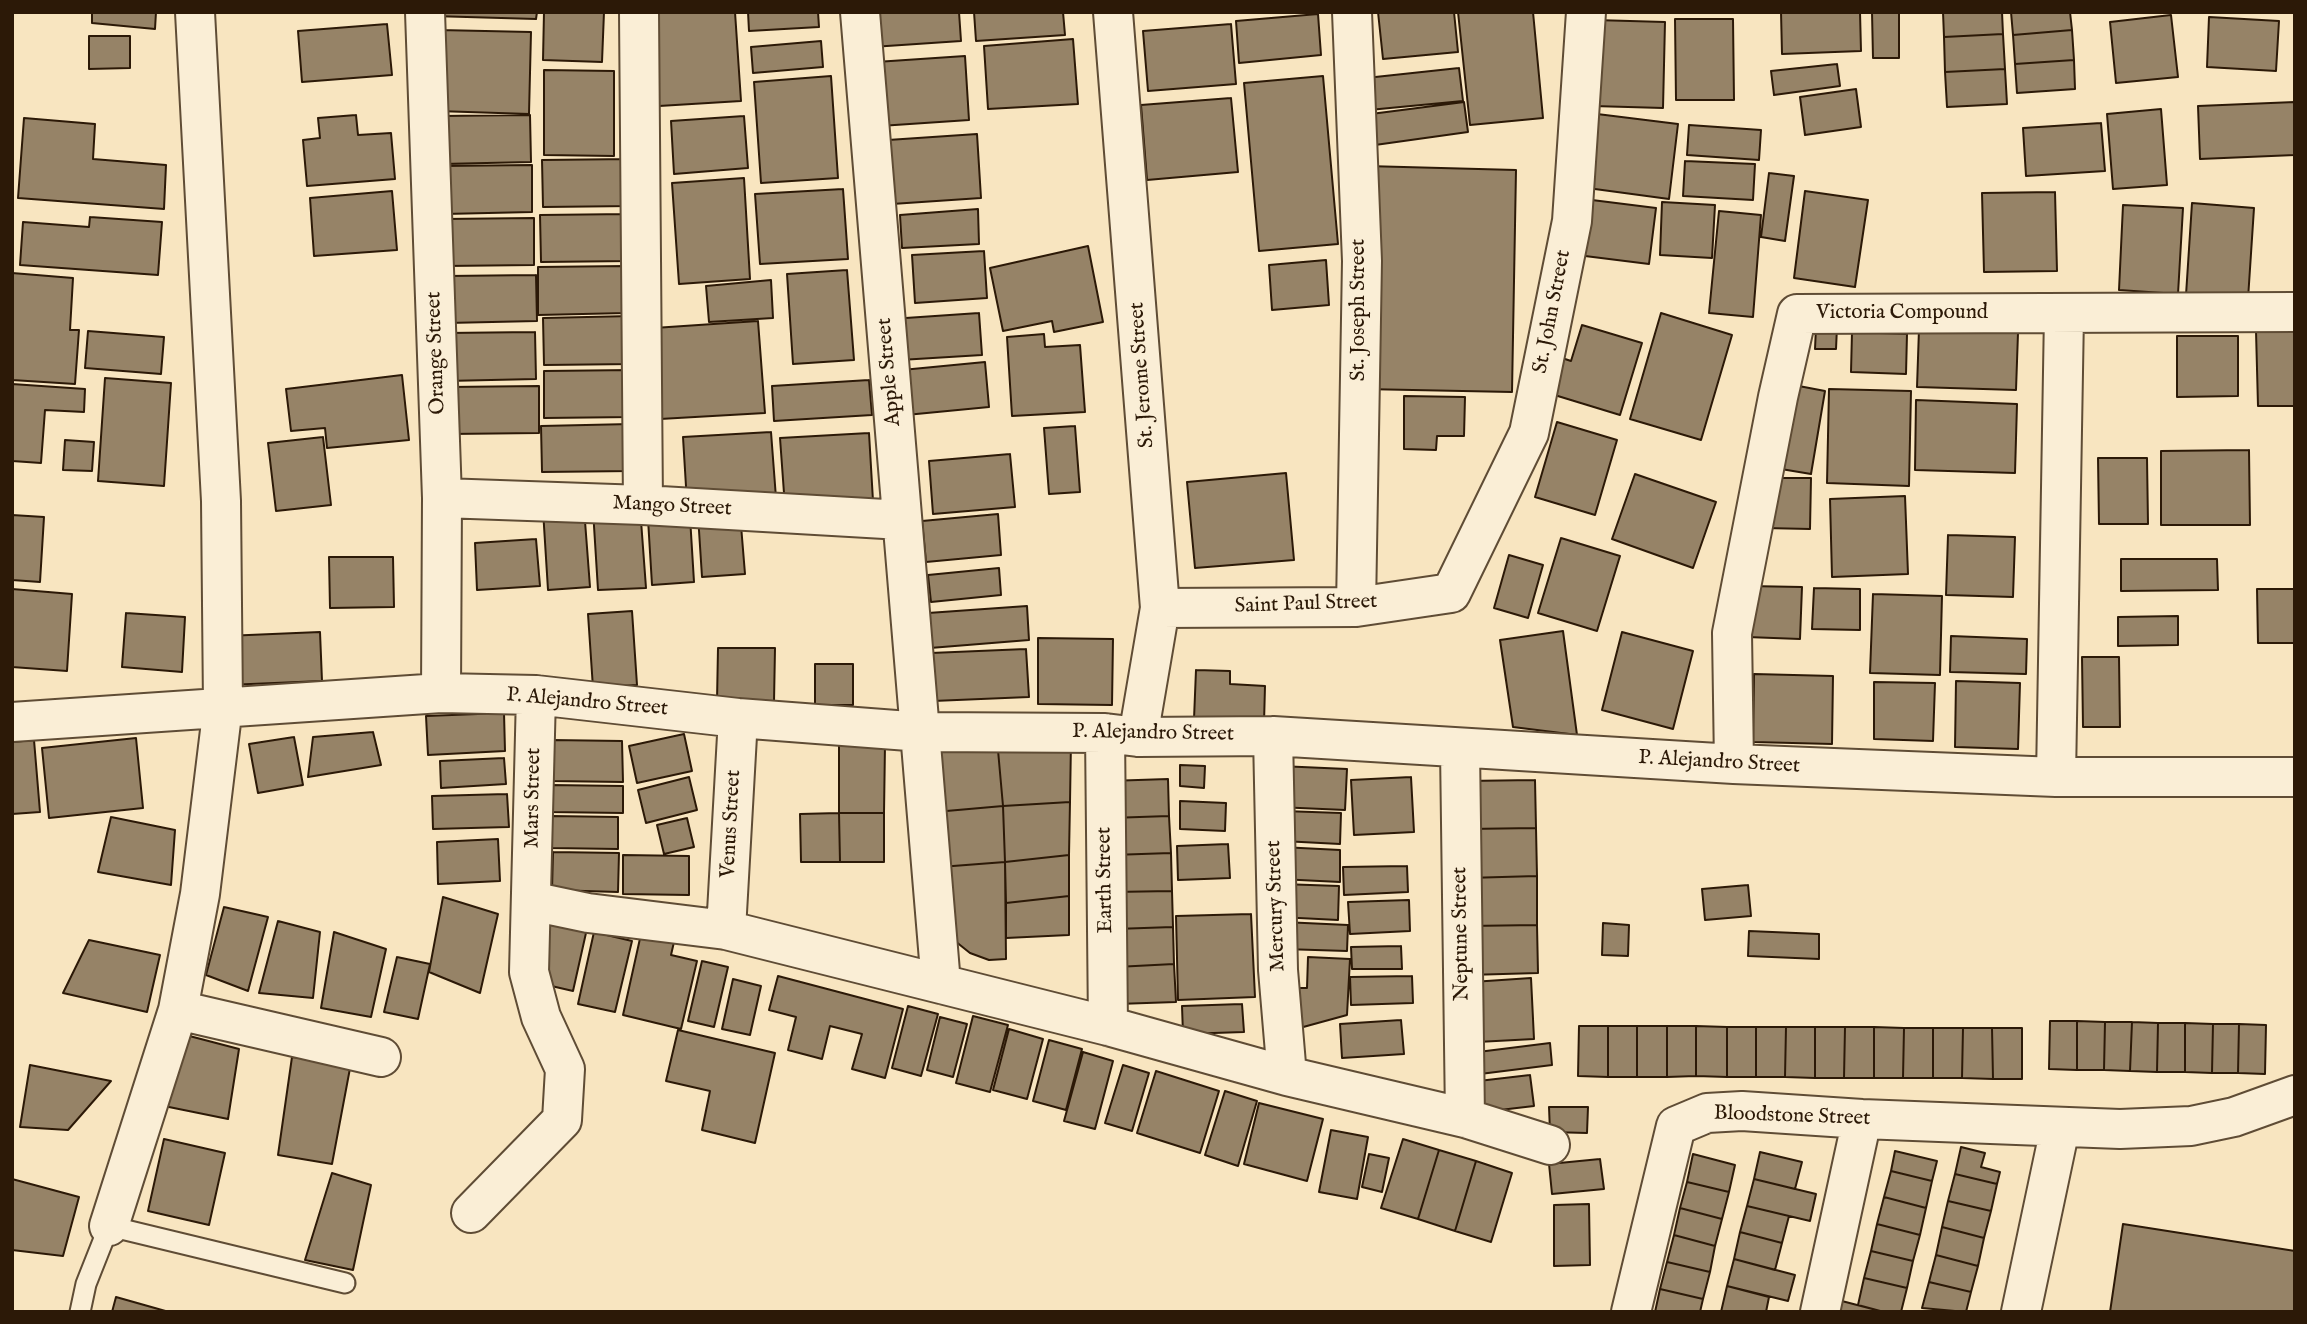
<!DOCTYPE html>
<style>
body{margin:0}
#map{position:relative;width:2307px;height:1324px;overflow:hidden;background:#f8e5c0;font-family:"IM FELL English",serif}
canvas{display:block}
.frame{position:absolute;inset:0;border:14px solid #2c1907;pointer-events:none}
</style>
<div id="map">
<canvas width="2307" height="1324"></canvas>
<div class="frame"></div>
</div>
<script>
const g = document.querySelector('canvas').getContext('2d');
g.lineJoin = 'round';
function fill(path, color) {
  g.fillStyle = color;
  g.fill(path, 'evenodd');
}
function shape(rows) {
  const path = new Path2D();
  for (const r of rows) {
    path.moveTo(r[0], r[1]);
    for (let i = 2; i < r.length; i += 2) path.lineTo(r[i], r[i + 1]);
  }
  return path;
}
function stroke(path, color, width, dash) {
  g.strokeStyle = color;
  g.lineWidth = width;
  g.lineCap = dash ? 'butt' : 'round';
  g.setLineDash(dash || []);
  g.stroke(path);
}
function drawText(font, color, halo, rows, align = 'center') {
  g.font = font + ' "IM FELL English",serif';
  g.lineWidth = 6;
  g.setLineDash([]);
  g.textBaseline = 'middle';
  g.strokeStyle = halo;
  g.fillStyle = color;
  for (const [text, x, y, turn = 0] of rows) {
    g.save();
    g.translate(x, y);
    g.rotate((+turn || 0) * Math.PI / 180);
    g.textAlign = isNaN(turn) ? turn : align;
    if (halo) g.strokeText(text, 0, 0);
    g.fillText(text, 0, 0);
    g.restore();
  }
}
const building = shape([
 [92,12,156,12,155,29,92,23,92,12],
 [432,12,537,12,536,19,432,16,432,12],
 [544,12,604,12,602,62,543,60,544,12],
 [652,12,735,12,741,101,659,106,652,12],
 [748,12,818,12,819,27,749,31,748,12],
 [870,12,959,12,961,41,872,47,870,12],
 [974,12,1063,12,1065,35,976,41,974,12],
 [1378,12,1454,12,1458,52,1383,59,1378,12],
 [1458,12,1533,12,1543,118,1470,125,1458,12],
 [1781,12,1860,12,1861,51,1782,54,1781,12],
 [1872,12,1899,12,1899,58,1873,58,1872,12],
 [1943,12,2002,12,2003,34,1944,37,1943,12],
 [2011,12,2070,12,2072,30,2013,35,2011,12],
 [1318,14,1321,55,1239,63,1236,21,1318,14],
 [2171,15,2178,77,2116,83,2110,22,2171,15],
 [2209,17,2279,21,2276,71,2207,67,2209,17],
 [1675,19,1733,19,1734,100,1676,100,1675,19],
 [1595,20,1665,22,1663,108,1593,106,1595,20],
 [387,24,392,75,302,82,298,31,387,24],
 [1231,24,1236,84,1148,91,1143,31,1231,24],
 [439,30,531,32,529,114,437,111,439,30],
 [2072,30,2074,60,2015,64,2013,35,2072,30],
 [2003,34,2005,69,1945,72,1944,37,2003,34],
 [89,36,130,36,130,68,89,69,89,36],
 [1073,39,1078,104,988,109,984,46,1073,39],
 [821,41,823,67,753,73,751,47,821,41],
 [965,56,969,120,880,126,876,62,965,56],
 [2074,60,2075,89,2017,93,2015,64,2074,60],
 [1837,64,1840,86,1774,95,1771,71,1837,64],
 [1459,68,1463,101,1369,110,1366,78,1459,68],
 [2005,69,2007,104,1947,107,1945,72,2005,69],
 [544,70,614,71,614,156,544,155,544,70],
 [831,76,838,178,761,183,754,82,831,76],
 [1323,76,1338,244,1259,251,1244,83,1323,76],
 [1856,89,1861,127,1805,135,1800,97,1856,89],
 [1231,98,1238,172,1147,180,1141,105,1231,98],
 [1464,102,1468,132,1375,145,1371,114,1464,102],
 [2295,102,2295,155,2200,159,2198,106,2295,102],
 [2161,109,2167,185,2113,189,2107,114,2161,109],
 [1589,113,1678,124,1669,199,1580,187,1589,113],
 [356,115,358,135,391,133,395,179,307,186,303,140,320,138,318,118,356,115],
 [530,115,531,162,442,164,441,116,530,115],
 [744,116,748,168,674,174,671,121,744,116],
 [24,118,95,124,93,159,166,165,164,209,18,198,24,118],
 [2101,123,2105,171,2026,176,2023,128,2101,123],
 [1689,125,1761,130,1759,160,1687,155,1689,125],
 [977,134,981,198,892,204,888,140,977,134],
 [631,159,632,206,543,207,542,160,631,159],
 [1685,161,1755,164,1753,200,1683,196,1685,161],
 [532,165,532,212,444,214,442,166,532,165],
 [1366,166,1516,170,1512,392,1363,389,1366,166],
 [1769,173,1794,176,1785,241,1761,237,1769,173],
 [744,178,750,279,679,284,672,183,744,178],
 [843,189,848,259,760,264,755,194,843,189],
 [392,191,397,250,314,256,310,198,392,191],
 [1805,191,1868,200,1855,287,1794,278,1805,191],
 [2055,192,2057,271,1984,272,1982,193,2055,192],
 [1584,199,1656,208,1649,264,1577,255,1584,199],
 [1662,202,1715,205,1712,258,1660,255,1662,202],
 [2192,203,2254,208,2248,299,2186,295,2192,203],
 [2123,205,2183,208,2178,294,2119,290,2123,205],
 [978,209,979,244,902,248,900,215,978,209],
 [1719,211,1761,215,1753,317,1709,313,1719,211],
 [629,214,630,261,541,262,540,215,629,214],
 [90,217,162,222,158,275,20,265,23,222,89,227,90,217],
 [534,218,534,265,445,266,444,219,534,218],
 [1088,246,1103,322,1054,332,1052,321,1003,331,990,268,1088,246],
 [984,251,987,298,915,303,912,255,984,251],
 [1326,260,1329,305,1272,310,1269,265,1326,260],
 [627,266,627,313,538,315,538,267,627,266],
 [847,270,854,360,793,364,787,274,847,270],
 [12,273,73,278,70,330,79,330,75,384,12,380,12,273],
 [536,275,537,321,447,323,447,276,536,275],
 [771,280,773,318,709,322,706,286,771,280],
 [979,313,982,355,900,360,891,319,979,313],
 [1661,313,1732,335,1701,440,1630,419,1661,313],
 [632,316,633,364,544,365,543,318,632,316],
 [758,321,765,413,660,419,654,328,758,321],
 [1582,325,1642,343,1620,415,1548,393,1559,357,1571,361,1582,325],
 [1816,327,1837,327,1836,349,1815,349,1816,327],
 [1919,329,2018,333,2016,390,1917,387,1919,329],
 [2295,330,2295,406,2258,406,2256,331,2295,330],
 [88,331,164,337,161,374,85,368,88,331],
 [535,332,536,379,446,381,446,333,535,332],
 [1852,332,1907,334,1906,374,1851,372,1852,332],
 [1044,334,1045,347,1080,345,1085,412,1012,416,1007,337,1044,334],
 [2177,336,2238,336,2238,396,2177,397,2177,336],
 [985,362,989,407,906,415,902,370,985,362],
 [633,370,633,417,544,418,544,371,633,370],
 [402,375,409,440,327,448,325,428,291,431,286,389,402,375],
 [105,378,171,383,164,486,98,481,105,378],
 [869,380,872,415,774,421,772,386,869,380],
 [1783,383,1825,391,1811,474,1769,467,1783,383],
 [12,384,85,389,84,412,45,410,41,463,12,461,12,384],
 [539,386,539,433,449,434,449,387,539,386],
 [1829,389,1911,391,1909,486,1827,483,1829,389],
 [1404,396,1465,397,1464,436,1437,436,1436,450,1404,449,1404,396],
 [1916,400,2017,404,2015,473,1915,470,1916,400],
 [1557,422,1617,440,1595,515,1535,497,1557,422],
 [631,424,632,471,542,472,541,426,631,424],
 [1075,426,1080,492,1049,494,1044,428,1075,426],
 [771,432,776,498,687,503,683,437,771,432],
 [869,433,873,501,785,507,780,438,869,433],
 [323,437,331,505,276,511,268,443,323,437],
 [65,440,94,442,92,471,63,470,65,440],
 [2249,450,2250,525,2161,525,2161,451,2249,450],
 [1010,454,1015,507,933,514,929,461,1010,454],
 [2098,458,2147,458,2148,524,2099,524,2098,458],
 [1286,473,1294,560,1195,568,1187,482,1286,473],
 [1635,474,1716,502,1693,568,1612,539,1635,474],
 [1764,478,1811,478,1810,529,1764,528,1764,478],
 [1905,496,1908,574,1832,577,1830,499,1905,496],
 [640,507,646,588,598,590,593,510,640,507],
 [584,508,590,587,548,590,543,510,584,508],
 [740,513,745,574,702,577,698,515,740,513],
 [998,514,1001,555,926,562,922,521,998,514],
 [12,515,44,517,40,582,12,580,12,515],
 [690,517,694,582,652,585,648,519,690,517],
 [1948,535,2015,537,2013,597,1946,595,1948,535],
 [1561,538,1620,556,1597,631,1538,613,1561,538],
 [536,539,540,586,477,590,475,543,536,539],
 [1509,555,1543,565,1528,618,1494,608,1509,555],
 [329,557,393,557,394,607,330,608,329,557],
 [2121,559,2217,559,2218,590,2121,591,2121,559],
 [999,568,1001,595,931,602,928,575,999,568],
 [1748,586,1802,587,1800,639,1747,637,1748,586],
 [1814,588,1860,589,1860,630,1812,629,1814,588],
 [12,589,72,594,67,671,12,667,12,589],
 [2257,589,2295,589,2295,643,2258,643,2257,589],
 [1873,594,1942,596,1940,675,1870,673,1873,594],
 [1027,606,1029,640,930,648,928,613,1027,606],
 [632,611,637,685,593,688,588,614,632,611],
 [126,613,185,617,182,672,122,667,126,613],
 [2178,616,2178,645,2118,646,2118,617,2178,616],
 [1563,631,1577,735,1513,727,1500,640,1563,631],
 [320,632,322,681,227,685,225,636,320,632],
 [1622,632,1693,651,1673,729,1602,710,1622,632],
 [1951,636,2027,639,2026,674,1950,672,1951,636],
 [1038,638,1113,639,1112,705,1038,704,1038,638],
 [718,648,775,648,774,702,717,701,718,648],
 [1026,649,1029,697,933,701,931,653,1026,649],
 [2082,657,2119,657,2120,727,2083,727,2082,657],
 [815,664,853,664,853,705,815,705,815,664],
 [1196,670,1230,671,1230,684,1265,686,1264,723,1194,719,1196,670],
 [1754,674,1833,676,1832,744,1753,742,1754,674],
 [1956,681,2020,683,2018,749,1955,747,1956,681],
 [1874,682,1935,683,1933,741,1874,739,1874,682],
 [504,713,505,751,428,755,426,716,504,713],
 [373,732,381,765,308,777,313,737,373,732],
 [684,734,692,771,637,783,629,746,684,734],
 [294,737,303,785,258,793,249,744,294,737],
 [136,738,143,808,49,818,42,748,136,738],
 [997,739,1003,806,935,812,932,754,955,740,997,739],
 [997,739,1071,741,1070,802,1003,806,997,739],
 [34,740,40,812,12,814,12,742,34,740],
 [551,740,622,741,623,782,551,781,551,740],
 [839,743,885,744,884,813,839,813,839,743],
 [504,758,506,784,441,788,440,761,504,758],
 [1180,765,1205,766,1204,788,1180,786,1180,765],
 [1279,766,1347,769,1345,810,1277,807,1279,766],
 [689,777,697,810,646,823,638,790,689,777],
 [1411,777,1414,832,1354,835,1351,780,1411,777],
 [1168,779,1169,816,1110,818,1108,781,1168,779],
 [1535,780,1536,828,1467,829,1466,781,1535,780],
 [549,785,623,786,623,813,549,812,549,785],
 [507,794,509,827,433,829,432,796,507,794],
 [1180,801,1226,803,1225,831,1180,829,1180,801],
 [1070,802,1069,855,1005,862,1003,806,1070,802],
 [1003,806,1005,862,940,867,935,812,1003,806],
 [1283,811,1341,813,1340,844,1282,841,1283,811],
 [839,813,884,813,884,862,840,862,839,813],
 [839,813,840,862,801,862,800,814,839,813],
 [551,816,618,817,618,849,551,848,551,816],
 [1169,816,1171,853,1112,855,1110,818,1169,816],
 [111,817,175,830,171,885,98,872,111,817],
 [687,818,694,847,664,854,657,825,687,818],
 [1536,828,1537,876,1467,878,1467,829,1536,828],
 [498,839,500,881,438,884,437,842,498,839],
 [1228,844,1230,878,1178,880,1177,846,1228,844],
 [1281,847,1340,850,1340,882,1279,879,1281,847],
 [553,852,619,853,618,892,552,890,553,852],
 [1171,853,1172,891,1113,892,1112,855,1171,853],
 [623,855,689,856,689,895,623,894,623,855],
 [1069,855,1069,896,1006,903,1005,862,1069,855],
 [1005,862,1006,959,989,960,970,953,955,941,940,867,1005,862],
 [1407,866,1408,892,1344,895,1343,867,1407,866],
 [1537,876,1537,925,1468,926,1467,878,1537,876],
 [1281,884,1339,886,1338,920,1279,917,1281,884],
 [1748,885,1751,916,1705,920,1702,889,1748,885],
 [1172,891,1173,927,1115,929,1113,892,1172,891],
 [1069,896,1069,935,1006,938,1006,903,1069,896],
 [443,897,498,914,480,993,429,972,443,897],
 [1409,900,1410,931,1350,934,1348,902,1409,900],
 [224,907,268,917,248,991,206,975,224,907],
 [1251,914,1255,997,1178,1000,1176,916,1251,914],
 [549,915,588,924,573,991,534,982,549,915],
 [278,921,320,932,313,998,259,993,278,921],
 [1283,922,1348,925,1347,951,1283,949,1283,922],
 [1603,923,1629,925,1628,956,1602,955,1603,923],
 [1537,925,1538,973,1468,975,1468,926,1537,925],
 [1173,927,1174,964,1116,967,1115,929,1173,927],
 [1749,931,1819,934,1819,959,1748,956,1749,931],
 [334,932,386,949,371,1017,321,1008,334,932],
 [594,932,632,941,615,1012,578,1004,594,932],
 [641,934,674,942,671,955,697,961,681,1029,623,1015,641,934],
 [89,940,160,955,147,1012,63,993,89,940],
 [1401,946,1402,969,1352,969,1351,947,1401,946],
 [397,957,430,964,418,1019,384,1012,397,957],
 [1308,957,1350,959,1347,1015,1285,1032,1283,988,1307,988,1308,957],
 [702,961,728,967,714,1027,688,1021,702,961],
 [1174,964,1176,1002,1117,1004,1116,967,1174,964],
 [778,976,903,1009,885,1078,852,1069,862,1034,830,1026,822,1059,788,1050,796,1017,769,1010,778,976],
 [1412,976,1413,1003,1351,1005,1350,977,1412,976],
 [1531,978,1534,1039,1477,1042,1472,982,1531,978],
 [733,979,761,986,750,1035,722,1029,733,979],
 [1242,1004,1244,1032,1183,1034,1182,1006,1242,1004],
 [908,1006,938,1014,921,1076,892,1068,908,1006],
 [973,1016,1008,1025,990,1092,956,1083,973,1016],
 [940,1017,967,1024,953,1077,927,1070,940,1017],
 [1401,1020,1404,1054,1342,1058,1340,1024,1401,1020],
 [2050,1021,2077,1021,2077,1070,2049,1069,2050,1021],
 [2077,1021,2105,1022,2104,1070,2077,1070,2077,1021],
 [2105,1022,2132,1022,2130,1071,2104,1070,2105,1022],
 [2132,1022,2158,1023,2157,1072,2130,1071,2132,1022],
 [2158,1023,2185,1023,2185,1072,2157,1072,2158,1023],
 [2185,1023,2213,1024,2212,1073,2185,1072,2185,1023],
 [2213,1024,2239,1024,2238,1073,2212,1073,2213,1024],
 [2239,1024,2266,1025,2265,1074,2238,1073,2239,1024],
 [1579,1026,1608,1026,1608,1077,1578,1076,1579,1026],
 [1608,1026,1637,1026,1637,1077,1608,1077,1608,1026],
 [1637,1026,1667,1026,1667,1077,1637,1077,1637,1026],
 [1667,1026,1696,1026,1696,1076,1667,1077,1667,1026],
 [1696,1026,1727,1027,1727,1077,1696,1076,1696,1026],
 [1727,1027,1756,1027,1756,1077,1727,1077,1727,1027],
 [1756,1027,1786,1027,1785,1077,1756,1077,1756,1027],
 [1786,1027,1815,1027,1815,1078,1785,1077,1786,1027],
 [1815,1027,1845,1027,1844,1078,1815,1078,1815,1027],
 [1845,1027,1874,1027,1874,1078,1844,1078,1845,1027],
 [1874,1027,1904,1028,1903,1078,1874,1078,1874,1027],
 [1904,1028,1933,1028,1933,1078,1903,1078,1904,1028],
 [1933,1028,1963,1028,1962,1078,1933,1078,1933,1028],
 [1963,1028,1992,1028,1993,1079,1962,1078,1963,1028],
 [1992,1028,2022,1028,2022,1079,1993,1079,1992,1028],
 [1009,1029,1043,1039,1027,1099,993,1090,1009,1029],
 [678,1030,775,1053,755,1143,702,1130,710,1091,666,1081,678,1030],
 [178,1033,239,1049,228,1119,164,1106,178,1033],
 [1049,1040,1082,1049,1066,1110,1033,1101,1049,1040],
 [1550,1043,1552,1065,1480,1074,1478,1052,1550,1043],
 [1083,1052,1113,1061,1095,1129,1064,1121,1083,1052],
 [292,1057,351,1063,332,1164,278,1155,292,1057],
 [30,1065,111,1081,68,1130,20,1127,30,1065],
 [1123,1065,1149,1073,1132,1131,1105,1123,1123,1065],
 [1156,1071,1219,1091,1200,1153,1137,1133,1156,1071],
 [1530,1075,1534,1106,1474,1113,1470,1082,1530,1075],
 [1225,1091,1257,1101,1238,1166,1205,1155,1225,1091],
 [1259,1103,1323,1119,1307,1181,1244,1164,1259,1103],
 [1549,1107,1588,1107,1587,1133,1550,1132,1549,1107],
 [1331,1130,1368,1137,1357,1199,1319,1192,1331,1130],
 [164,1139,225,1153,209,1225,148,1211,164,1139],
 [1403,1139,1439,1150,1418,1219,1381,1208,1403,1139],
 [1961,1147,1985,1153,1981,1167,2000,1172,1997,1184,1955,1174,1961,1147],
 [1439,1150,1476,1161,1455,1231,1418,1219,1439,1150],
 [1895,1151,1937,1161,1932,1181,1891,1171,1895,1151],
 [1760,1152,1802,1162,1795,1189,1754,1179,1760,1152],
 [1369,1154,1389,1158,1382,1192,1362,1187,1369,1154],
 [1693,1154,1735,1165,1729,1192,1687,1182,1693,1154],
 [1600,1159,1604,1189,1552,1194,1549,1164,1600,1159],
 [1476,1161,1512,1173,1491,1242,1455,1231,1476,1161],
 [1891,1171,1932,1181,1926,1208,1884,1197,1891,1171],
 [332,1173,371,1185,353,1270,305,1260,332,1173],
 [1955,1174,1997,1184,1991,1211,1948,1201,1955,1174],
 [12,1179,79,1197,63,1256,12,1250,12,1179],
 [1754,1179,1816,1194,1810,1221,1747,1206,1754,1179],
 [1687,1182,1729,1192,1722,1219,1680,1208,1687,1182],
 [1884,1197,1926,1208,1920,1235,1877,1224,1884,1197],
 [1948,1201,1991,1211,1984,1238,1942,1227,1948,1201],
 [1589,1204,1590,1265,1554,1266,1554,1205,1589,1204],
 [1747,1206,1789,1216,1782,1243,1740,1232,1747,1206],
 [1680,1208,1722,1219,1715,1246,1674,1235,1680,1208],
 [1877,1224,1920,1235,1913,1261,1871,1251,1877,1224],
 [2123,1224,2295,1251,2295,1312,2110,1312,2123,1224],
 [1942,1227,1984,1238,1978,1266,1936,1255,1942,1227],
 [1740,1232,1782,1243,1775,1270,1734,1259,1740,1232],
 [1674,1235,1715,1246,1710,1272,1667,1262,1674,1235],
 [1871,1251,1913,1261,1907,1288,1864,1278,1871,1251],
 [1936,1255,1978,1266,1971,1292,1929,1282,1936,1255],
 [1734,1259,1795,1275,1788,1301,1727,1286,1734,1259],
 [1667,1262,1710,1272,1703,1299,1660,1289,1667,1262],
 [1864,1278,1907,1288,1901,1312,1884,1312,1858,1305,1864,1278],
 [1929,1282,1971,1292,1966,1312,1922,1308,1929,1282],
 [1727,1286,1769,1297,1766,1312,1721,1312,1727,1286],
 [1660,1289,1703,1299,1700,1312,1655,1312,1660,1289],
 [116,1297,169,1312,112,1312,116,1297],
 [1838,1300,1884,1312,1835,1312,1838,1300]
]);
fill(building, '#968367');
stroke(building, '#2c1907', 2);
const lane = shape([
 [80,1312,86,1284,109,1226,345,1283]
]);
const street = shape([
 [425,12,442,498,441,693],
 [639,12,643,505],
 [860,12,941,984],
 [1113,12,1160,608,1138,737],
 [1352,12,1362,261,1356,607],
 [442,498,643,505,902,520],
 [1160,608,1356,607,1451,593,1529,433,1572,221,1586,12],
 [12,722,441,693,536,695,738,718,922,732,1105,733,1138,737,1273,736,1734,764,2056,777,2295,777],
 [1105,733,1108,1026],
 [1273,736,1278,970,1287,1076],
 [1460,749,1465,1118],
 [1734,764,1732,633,1778,397,1797,314,2295,312],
 [2056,777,2064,314],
 [531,901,588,913,726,930,1108,1026,1287,1076,1465,1118,1550,1145],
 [726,930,738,718],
 [178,1010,381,1057],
 [471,1213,562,1120,565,1069,541,1017,529,972,536,695],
 [109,1226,178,1010,200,894,223,706,221,501,195,12],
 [1631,1312,1676,1126,1707,1113,1742,1111,1862,1119,2120,1129,2191,1126,2234,1117,2295,1095],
 [1820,1312,1862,1119],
 [2021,1312,2060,1128]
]);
stroke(lane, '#5f4c35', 23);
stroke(street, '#5f4c35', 42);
stroke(lane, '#faeed6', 19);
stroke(street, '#faeed6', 38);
drawText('21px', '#2c1907', '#faeed6', [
 ["St. Joseph Street",1360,310,-90],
 ["St. John Street",1553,312,-79],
 ["Victoria Compound",1902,314],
 ["Orange Street",437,353,-92],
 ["Apple Street",890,372,-95],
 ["St. Jerome Street",1143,375,-94],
 ["Mango Street",672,507,3],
 ["Saint Paul Street",1306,605,-2],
 ["P. Alejandro Street",587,703,5],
 ["P. Alejandro Street",1153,734,1],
 ["P. Alejandro Street",1719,763,3],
 ["Mars Street",534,798,-89],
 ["Venus Street",732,824,-87],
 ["Earth Street",1106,880,-91],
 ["Mercury Street",1277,906,-92],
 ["Neptune Street",1462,934,-91],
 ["Bloodstone Street",1792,1117,2]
]);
</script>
